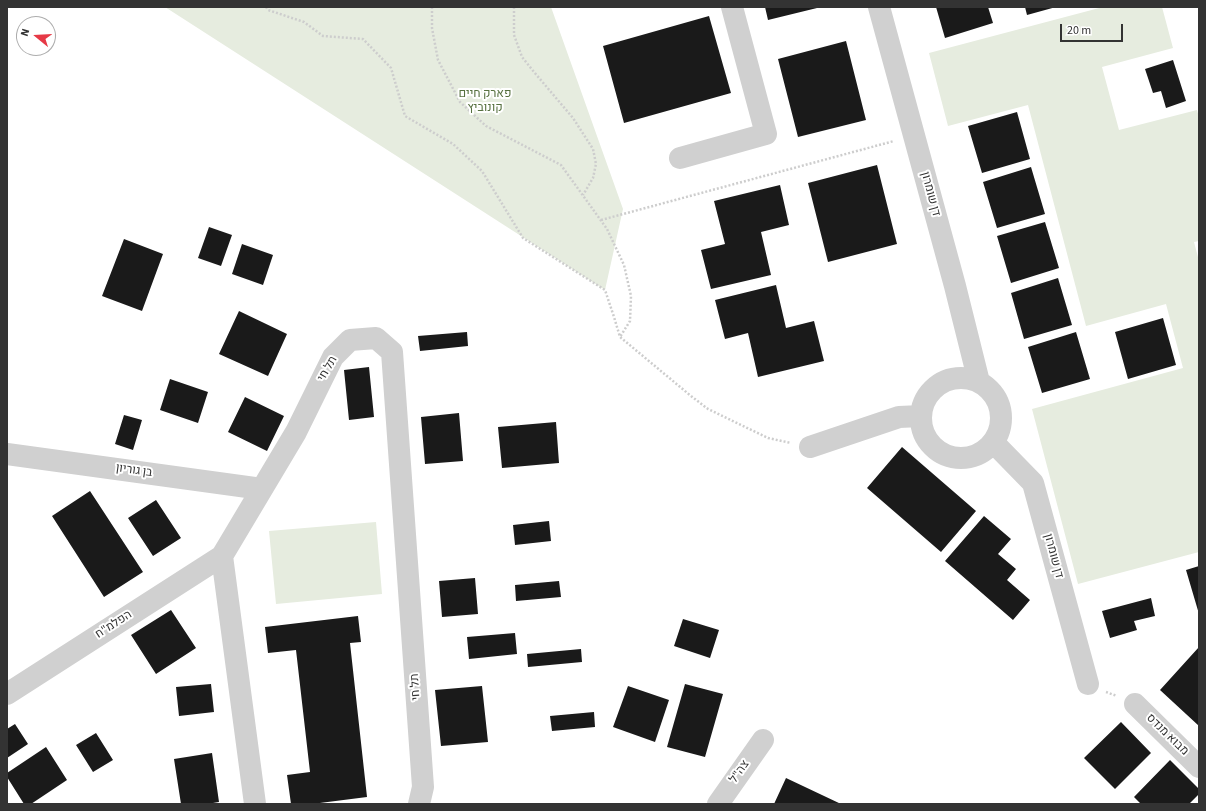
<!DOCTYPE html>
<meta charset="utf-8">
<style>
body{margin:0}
#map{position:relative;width:1206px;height:811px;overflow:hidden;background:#fff;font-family:"Source Sans 3",sans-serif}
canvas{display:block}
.frame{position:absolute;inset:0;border:8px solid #333;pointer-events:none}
.north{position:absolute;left:16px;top:16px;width:40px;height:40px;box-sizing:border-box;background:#fff;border:1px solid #adadad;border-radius:50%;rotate:288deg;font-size:11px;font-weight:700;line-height:16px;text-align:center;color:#333}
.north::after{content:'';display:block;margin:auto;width:14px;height:18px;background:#e63946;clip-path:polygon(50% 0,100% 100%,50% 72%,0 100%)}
.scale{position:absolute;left:1060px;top:24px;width:63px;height:18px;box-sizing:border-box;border:2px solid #333;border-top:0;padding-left:5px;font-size:12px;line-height:14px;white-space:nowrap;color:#333;-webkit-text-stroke:3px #fff;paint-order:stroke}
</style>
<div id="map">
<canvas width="1206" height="811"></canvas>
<div class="frame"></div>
<div class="north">N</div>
<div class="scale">20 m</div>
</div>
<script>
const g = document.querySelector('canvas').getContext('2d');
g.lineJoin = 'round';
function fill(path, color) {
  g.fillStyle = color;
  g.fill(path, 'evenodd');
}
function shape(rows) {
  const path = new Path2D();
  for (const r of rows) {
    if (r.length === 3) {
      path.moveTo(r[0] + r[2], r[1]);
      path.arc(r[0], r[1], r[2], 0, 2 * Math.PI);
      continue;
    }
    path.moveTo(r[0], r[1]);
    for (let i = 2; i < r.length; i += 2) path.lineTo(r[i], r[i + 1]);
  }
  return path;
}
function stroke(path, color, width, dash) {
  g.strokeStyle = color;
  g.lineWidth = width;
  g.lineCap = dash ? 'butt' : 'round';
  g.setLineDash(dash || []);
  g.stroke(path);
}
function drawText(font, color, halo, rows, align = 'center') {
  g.font = font + ' "Source Sans 3",Heebo,sans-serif';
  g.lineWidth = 4;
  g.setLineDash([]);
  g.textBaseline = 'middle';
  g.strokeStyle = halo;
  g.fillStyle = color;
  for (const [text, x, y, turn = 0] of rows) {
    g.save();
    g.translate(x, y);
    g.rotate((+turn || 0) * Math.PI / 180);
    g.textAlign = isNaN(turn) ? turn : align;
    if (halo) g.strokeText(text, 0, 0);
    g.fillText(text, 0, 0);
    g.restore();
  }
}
fill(shape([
 [165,7,551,7,623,209,605,290],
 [1103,7,1162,7,1173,48,1102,67,1119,130,1197,110,1199,117,1199,241,1194,242,1199,261,1199,552,1078,584,1032,409,1183,368,1166,304,1086,326,1028,105,948,126,929,53],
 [376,522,382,594,276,604,269,531]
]), '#e6ecdf');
fill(shape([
 [765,7,817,7,817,8,768,20],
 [936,7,988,7,993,23,945,38],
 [1025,7,1056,7,1027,15],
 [709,16,731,93,624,123,603,46],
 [846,41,866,120,798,137,778,59],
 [1173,60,1186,101,1166,108,1161,91,1153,93,1145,69],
 [1017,112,1030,159,982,173,968,126],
 [877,165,897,244,828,262,808,183],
 [1031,167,1045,214,997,228,983,182],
 [780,185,789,225,761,232,771,275,711,289,701,250,725,244,714,201],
 [1045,222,1059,268,1011,283,997,236],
 [209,227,232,235,221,266,198,258],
 [124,239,163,254,142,311,102,296],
 [242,244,273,255,263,285,232,274],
 [1058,278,1072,325,1024,339,1011,293],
 [776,285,786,328,814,321,824,361,758,377,748,333,725,339,715,300],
 [239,311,287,334,268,376,219,354],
 [1163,318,1176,365,1128,379,1115,332],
 [467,332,468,346,420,351,418,336],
 [1076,332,1090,379,1042,393,1028,347],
 [369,367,374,417,349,420,344,370],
 [170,379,208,392,198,423,160,410],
 [245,397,284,416,267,451,228,432],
 [459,413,463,461,425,464,421,417],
 [124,415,142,420,133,450,115,444],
 [556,422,559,463,502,468,498,427],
 [902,447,976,511,941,552,867,488],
 [90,491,143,572,104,597,52,516],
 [156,500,181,538,153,556,128,518],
 [984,516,1011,539,998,554,1016,569,1007,580,1030,600,1013,620,945,561],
 [549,521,551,541,515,545,513,525],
 [1199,566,1199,614,1186,570],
 [475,578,478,614,442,617,439,581],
 [559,581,561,597,516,601,515,585],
 [1151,598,1155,616,1134,621,1137,630,1110,638,1102,611],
 [171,610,196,648,156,674,131,635],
 [358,616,361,642,350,643,367,797,312,804,291,804,287,775,310,772,296,650,268,653,265,627],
 [683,619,719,630,710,658,674,646],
 [515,633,517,654,469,659,467,637],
 [1199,647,1199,726,1160,690],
 [581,649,582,662,528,667,527,654],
 [211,684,214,712,179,716,176,687],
 [685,684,723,694,705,757,667,747],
 [482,686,488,742,441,746,435,690],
 [628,686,669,700,655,742,613,727],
 [594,712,595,727,552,731,550,716],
 [1121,722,1151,753,1115,789,1084,758],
 [15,724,28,744,7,758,7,729],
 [96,733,113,760,93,772,76,745],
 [46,747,67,780,31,804,24,804,7,777,7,773],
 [212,753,219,802,207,804,181,804,174,759],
 [1170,760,1199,789,1199,794,1189,804,1141,804,1134,797],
 [786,778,841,804,774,804]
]), '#1a1a1a');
stroke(shape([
 [266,7,268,10,304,22,323,36,363,39,391,68,405,116,453,144,482,171,523,238,605,290,614,317,620,337,691,396,708,409,768,438,791,443],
 [432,7,432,28,438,60,460,102,486,126,561,165,607,229,624,265,631,296,630,321,620,337],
 [514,7,514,35,522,57,534,72,573,118,593,149,596,164,593,178,583,195],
 [601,220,894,141],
 [1106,692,1117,696]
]), '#cdcdcd', 2.5, [2, 2]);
stroke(shape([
 [879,7,955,286,979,382],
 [680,158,766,134,732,7],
 [961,418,40],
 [993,442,1033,483,1088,684],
 [810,447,899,417,921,416],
 [7,454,262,489],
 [7,694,222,556],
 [1135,704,1199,767],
 [255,804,222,556,296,432,333,357,350,340,376,338,392,352,423,787,419,804],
 [718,804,763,740]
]), '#d0d0d0', 22);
drawText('12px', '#56703f', '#fff', [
 ["פארק חיים",485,94],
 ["קונוביץ",485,108]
]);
drawText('12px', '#333', '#fff', [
 ["דן שומרון",930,194,75],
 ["תל חי",328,369,-60],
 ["בן גוריון",134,471,8],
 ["דן שומרון",1053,556,75],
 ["הפלמ\"ח",114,625,-33],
 ["תל חי",416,687,-94],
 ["מבוא מנדס",1167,735,44],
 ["צה\"ל",740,772,-55]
]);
</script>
